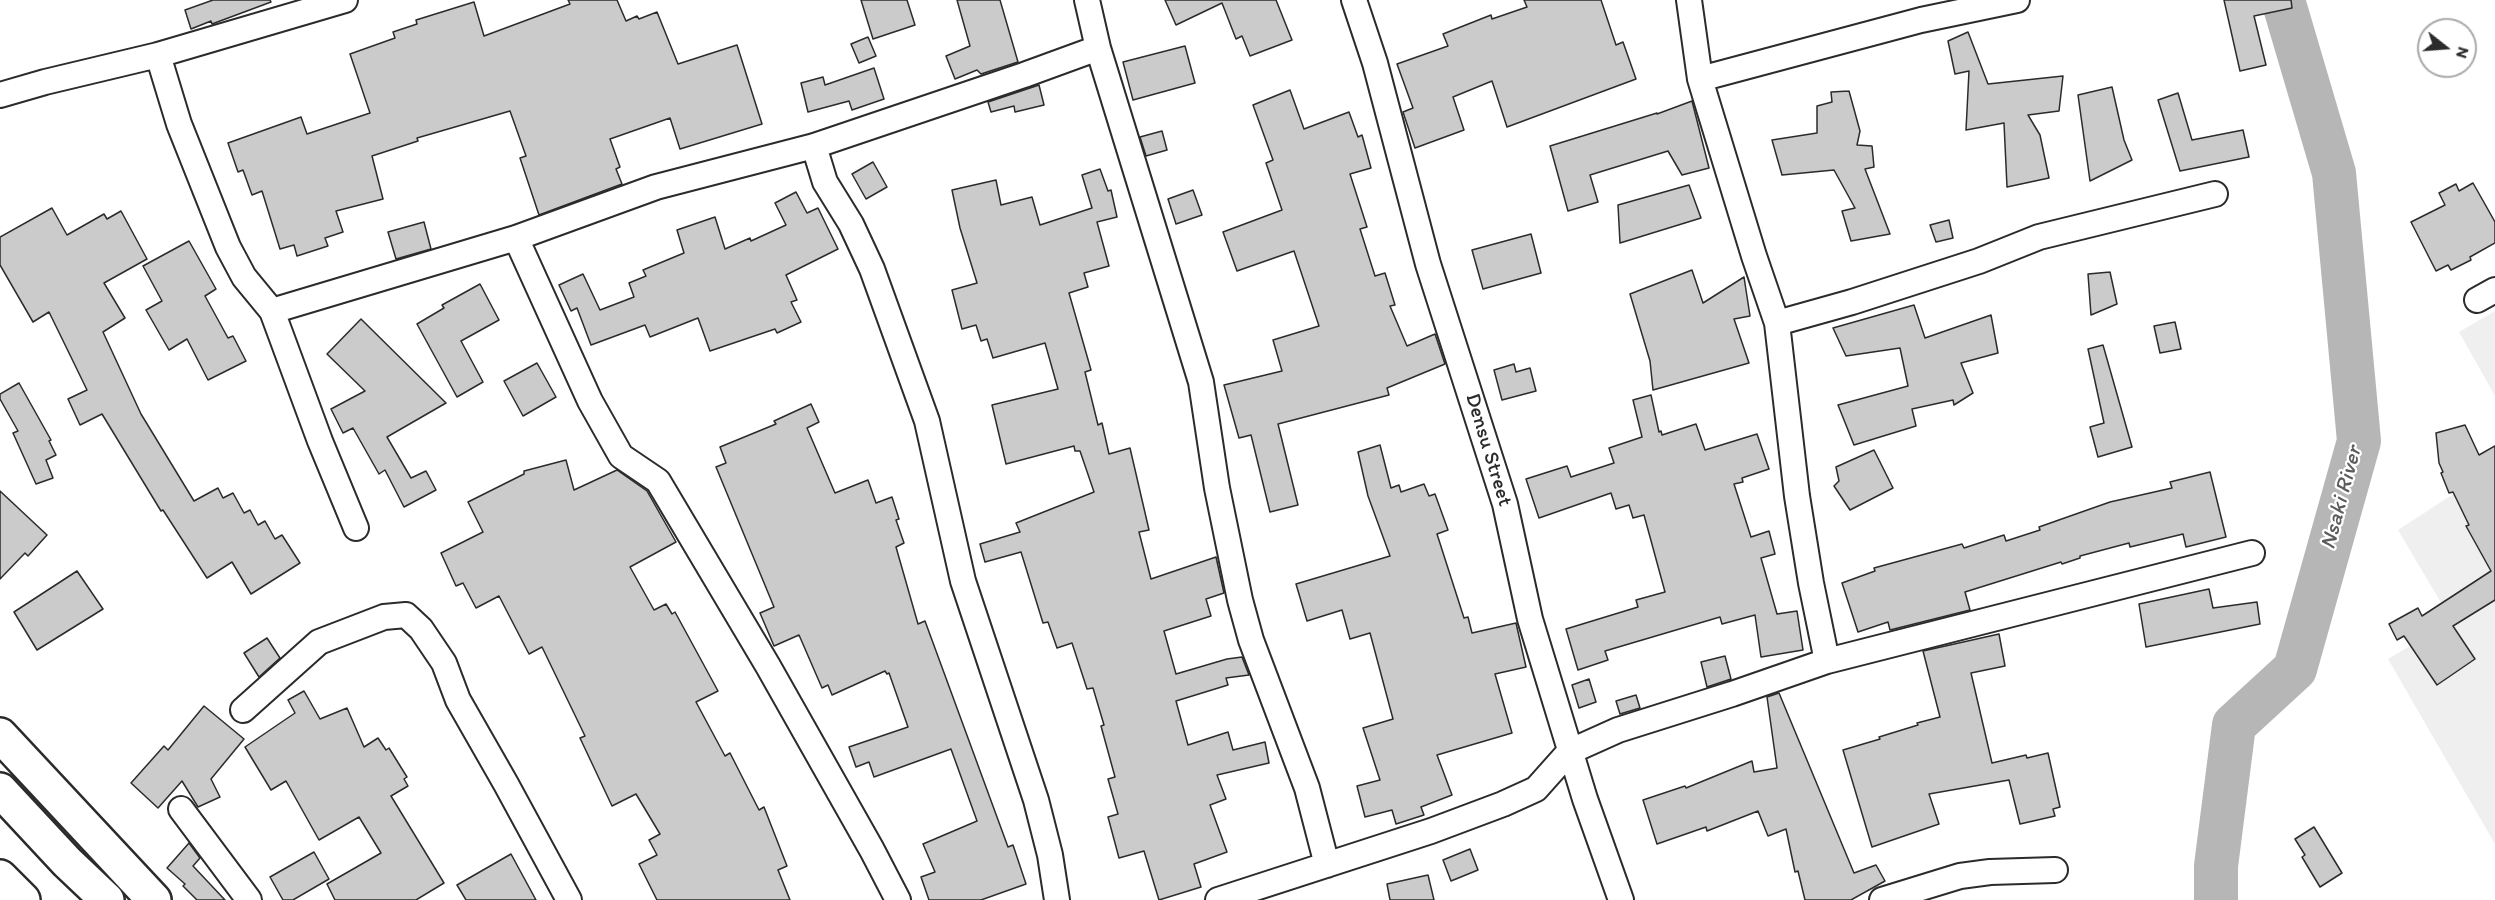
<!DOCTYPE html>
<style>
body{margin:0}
#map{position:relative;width:2495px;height:900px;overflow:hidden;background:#fff;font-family:Itim,sans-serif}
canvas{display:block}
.north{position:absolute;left:2417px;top:18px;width:60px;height:60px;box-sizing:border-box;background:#fff;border:2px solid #aaa;border-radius:50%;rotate:107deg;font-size:16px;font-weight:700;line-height:24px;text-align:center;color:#2b2b2b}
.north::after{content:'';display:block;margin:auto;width:21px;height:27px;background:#2b2b2b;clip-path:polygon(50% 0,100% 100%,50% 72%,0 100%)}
</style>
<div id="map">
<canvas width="2495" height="900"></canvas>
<div class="north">N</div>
</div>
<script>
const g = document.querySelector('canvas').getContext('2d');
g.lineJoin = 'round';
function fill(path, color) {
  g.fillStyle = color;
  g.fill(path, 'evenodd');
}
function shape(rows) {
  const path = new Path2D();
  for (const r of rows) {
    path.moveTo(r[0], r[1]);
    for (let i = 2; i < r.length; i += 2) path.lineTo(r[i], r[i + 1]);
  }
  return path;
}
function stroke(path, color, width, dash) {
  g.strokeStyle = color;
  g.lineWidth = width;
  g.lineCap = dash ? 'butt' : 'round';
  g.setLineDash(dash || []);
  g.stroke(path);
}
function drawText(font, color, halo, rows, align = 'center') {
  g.font = font + ' Itim,sans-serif';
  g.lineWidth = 4.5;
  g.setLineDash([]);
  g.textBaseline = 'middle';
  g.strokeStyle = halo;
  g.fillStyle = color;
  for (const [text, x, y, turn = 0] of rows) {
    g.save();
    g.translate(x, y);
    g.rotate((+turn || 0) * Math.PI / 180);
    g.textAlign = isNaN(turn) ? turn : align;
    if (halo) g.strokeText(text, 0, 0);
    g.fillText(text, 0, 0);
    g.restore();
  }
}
fill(shape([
 [2495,311,2495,396,2459,332],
 [2495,467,2495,844,2388,659,2452,621,2398,530]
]), '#efefef');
stroke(shape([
 [2216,900,2216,866,2234,725,2295,669,2359,441,2334,173,2283,0]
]), '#b6b6b6', 44);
const building = shape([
 [213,0,270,0,271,2,212,24,211,21,191,29,185,10,213,0],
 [568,0,617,0,626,21,637,16,639,19,657,12,678,64,737,45,762,124,680,149,670,118,610,139,620,167,616,169,622,184,539,215,520,158,526,156,510,111,417,138,418,141,372,156,383,199,336,211,343,232,325,238,328,246,297,256,294,245,280,249,262,191,252,195,243,170,238,172,228,143,301,117,307,134,370,113,350,54,395,38,393,32,417,24,416,20,474,2,484,36,570,4,568,0],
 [861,0,907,0,915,25,873,39,861,0],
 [957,0,1000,0,1018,62,981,74,977,70,955,79,946,56,970,46,957,0],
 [1165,0,1276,0,1292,40,1250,56,1242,36,1236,39,1222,3,1176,25,1165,0],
 [1524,0,1601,0,1616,45,1623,42,1636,79,1507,127,1492,81,1453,97,1464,130,1415,148,1403,112,1413,108,1397,64,1448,46,1443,34,1491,15,1492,19,1527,7,1524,0],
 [2224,0,2291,0,2292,8,2254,16,2266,65,2240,71,2224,0],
 [1968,32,1988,84,2063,76,2059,111,2028,115,2040,135,2049,178,2007,187,2004,123,1966,130,1969,71,1955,74,1948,41,1968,32],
 [868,37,876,56,859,63,851,44,868,37],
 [1185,46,1195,83,1133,100,1123,62,1185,46],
 [874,68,884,99,852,110,849,101,808,112,801,83,823,77,825,85,874,68],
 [1039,85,1044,105,1015,112,1014,106,991,112,988,102,1039,85],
 [2112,87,2124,140,2132,160,2090,181,2078,95,2112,87],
 [1290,90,1304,129,1349,112,1358,137,1362,135,1371,168,1350,174,1367,227,1360,229,1375,276,1385,273,1395,305,1390,306,1407,346,1435,334,1445,364,1387,388,1389,395,1278,424,1298,505,1270,512,1251,435,1239,438,1224,385,1282,371,1273,340,1319,326,1294,251,1237,271,1223,232,1282,210,1266,163,1273,160,1253,105,1290,90],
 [1849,91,1860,131,1857,145,1872,146,1874,167,1865,169,1890,234,1851,241,1842,211,1855,208,1834,170,1782,175,1772,140,1817,133,1817,106,1832,102,1831,92,1849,91],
 [2178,93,2192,140,2243,130,2249,157,2180,171,2158,100,2178,93],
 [1692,101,1709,168,1682,175,1668,151,1590,175,1598,202,1568,211,1550,146,1657,113,1657,114,1692,101],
 [1162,131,1167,150,1146,156,1140,137,1162,131],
 [873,162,887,187,866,199,852,174,873,162],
 [1100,169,1108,191,1111,190,1117,217,1097,222,1109,266,1084,273,1088,287,1069,293,1091,370,1085,372,1098,425,1102,423,1109,454,1130,448,1149,530,1139,532,1151,579,1216,557,1224,593,1206,599,1211,616,1164,631,1176,674,1227,659,1242,657,1249,675,1226,678,1228,685,1176,701,1188,745,1228,732,1233,750,1265,742,1269,763,1217,775,1226,799,1210,805,1227,852,1194,864,1201,887,1159,900,1144,851,1119,858,1108,817,1118,814,1108,779,1115,777,1101,726,1104,725,1093,688,1087,689,1072,643,1057,648,1048,622,1043,623,1021,552,985,562,980,544,1020,532,1016,523,1094,492,1080,451,1075,451,1074,446,1006,464,992,405,1058,389,1045,343,993,358,987,339,981,341,976,325,962,329,952,290,977,283,960,228,952,190,996,180,1001,205,1032,197,1040,225,1092,208,1082,175,1100,169],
 [2473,183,2495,222,2495,243,2470,257,2471,260,2451,270,2448,265,2436,271,2411,222,2445,205,2439,193,2456,184,2459,191,2473,183],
 [1689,185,1701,218,1620,243,1618,205,1689,185],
 [1193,190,1202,215,1176,224,1168,199,1193,190],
 [796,192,807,213,818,208,838,249,786,275,797,300,791,302,801,322,777,333,775,329,710,351,698,318,650,337,645,325,591,345,577,308,571,311,559,285,583,274,600,310,634,297,629,283,646,276,643,270,684,253,677,230,715,217,725,249,750,238,751,241,786,225,775,203,796,192],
 [52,208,67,235,104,214,107,219,121,211,147,259,104,283,125,318,103,332,141,414,194,501,218,488,223,498,233,493,244,513,250,510,258,525,265,521,275,539,282,535,300,563,251,594,232,562,207,578,163,510,161,511,102,414,80,425,68,399,87,390,70,355,49,312,33,322,0,265,0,237,52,208],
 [1949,220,1953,238,1936,242,1930,225,1949,220],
 [424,222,431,249,396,259,388,232,424,222],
 [1531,234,1541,273,1483,289,1472,250,1531,234],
 [189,241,216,289,205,296,228,338,233,336,246,361,208,380,187,339,169,350,146,310,162,301,143,266,189,241],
 [1692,270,1703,303,1744,277,1750,316,1734,319,1749,363,1653,390,1650,361,1630,294,1692,270],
 [2110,272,2117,304,2091,315,2088,274,2110,272],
 [480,284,499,320,461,341,483,382,457,397,417,324,444,308,442,305,480,284],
 [1914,305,1925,338,1991,315,1998,353,1961,363,1973,393,1954,405,1953,400,1912,409,1916,426,1854,445,1838,405,1908,386,1900,348,1846,356,1833,328,1914,305],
 [361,319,446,403,387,437,411,478,426,471,436,490,404,507,385,470,379,474,353,428,343,433,331,409,365,391,327,354,361,319],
 [2175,322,2181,349,2160,353,2154,326,2175,322],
 [2103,345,2132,447,2098,457,2090,427,2104,423,2088,349,2103,345],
 [537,363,556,397,523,416,504,381,537,363],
 [1514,364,1516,372,1530,368,1536,391,1502,400,1494,370,1514,364],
 [19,383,51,440,49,441,56,455,46,460,53,478,36,484,13,433,18,431,0,399,0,394,19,383],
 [1651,395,1659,432,1661,431,1662,435,1696,424,1705,450,1757,434,1769,469,1742,478,1743,482,1734,484,1751,537,1769,531,1775,554,1761,558,1777,614,1797,611,1803,650,1761,657,1755,615,1722,624,1720,617,1605,651,1608,660,1578,670,1566,629,1638,607,1636,600,1665,592,1644,515,1633,518,1629,505,1616,509,1611,493,1539,518,1526,479,1567,466,1571,477,1614,463,1609,448,1642,437,1633,400,1651,395],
 [811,404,819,422,807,428,835,493,868,480,876,503,892,497,899,519,896,520,904,543,896,547,918,624,925,621,1008,847,1013,845,1026,884,981,900,929,900,921,877,935,872,923,844,977,821,951,749,874,777,869,762,856,767,849,747,908,727,889,673,887,674,885,671,832,695,828,685,822,688,799,635,774,646,760,613,774,607,716,467,726,463,720,447,776,424,774,421,811,404],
 [2465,425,2479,455,2495,446,2495,600,2453,626,2475,659,2437,685,2404,636,2397,640,2389,624,2418,608,2422,616,2491,571,2466,526,2469,525,2453,492,2449,493,2441,473,2443,472,2439,463,2436,433,2465,425],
 [1380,445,1391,488,1399,485,1401,492,1424,484,1429,496,1435,494,1448,530,1437,534,1464,618,1468,617,1472,633,1516,623,1526,667,1495,674,1512,733,1437,755,1452,795,1421,807,1424,815,1396,824,1392,810,1365,817,1357,786,1380,780,1363,728,1393,719,1370,633,1350,639,1342,610,1307,621,1296,584,1390,556,1368,496,1358,452,1380,445],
 [1874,450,1893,488,1850,510,1834,486,1839,481,1836,467,1874,450],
 [566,460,574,490,617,470,647,491,676,542,630,567,654,610,666,604,672,614,675,612,718,691,696,702,725,756,730,753,759,810,764,807,787,866,778,870,790,900,657,900,639,864,657,855,649,840,660,834,636,794,612,806,580,738,585,736,542,647,529,654,499,596,476,608,463,583,456,586,441,553,483,532,468,502,524,474,524,471,566,460],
 [2210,472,2226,537,2186,547,2183,534,2130,547,2129,543,2080,556,2080,558,2062,564,2061,562,1965,592,1970,610,1890,630,1888,622,1858,632,1842,583,1875,571,1874,568,1962,544,1964,548,2004,535,2006,541,2040,530,2039,527,2110,502,2172,488,2170,482,2210,472],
 [0,491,47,535,28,556,25,553,0,579,0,491],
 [77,571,103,609,37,650,14,612,77,571],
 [2209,589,2213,608,2257,602,2260,624,2146,647,2139,604,2209,589],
 [1999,634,2005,666,1971,673,1992,763,2026,755,2027,758,2048,753,2060,807,2053,809,2055,816,2020,824,2009,780,1929,794,1939,824,1872,847,1843,750,1880,739,1879,737,1918,725,1917,723,1940,717,1923,651,1999,634],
 [267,638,280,658,259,677,244,653,267,638],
 [1725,656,1731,679,1707,687,1701,662,1725,656],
 [1589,679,1596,702,1579,708,1572,685,1589,679],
 [304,691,320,719,347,708,364,747,378,738,386,750,389,748,407,777,404,779,408,786,391,796,444,883,416,900,335,900,327,884,381,853,359,817,319,840,286,781,271,790,245,747,295,713,288,700,304,691],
 [1779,693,1854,873,1876,865,1885,881,1851,900,1805,900,1798,871,1795,872,1786,829,1768,836,1758,811,1707,831,1706,827,1657,844,1643,800,1685,786,1686,788,1752,761,1754,772,1777,768,1767,697,1779,693],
 [1636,695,1640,708,1620,714,1616,701,1636,695],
 [204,706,244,739,211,779,220,797,198,807,182,781,158,808,131,783,164,746,168,750,204,706],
 [2314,827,2342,873,2320,887,2302,857,2305,855,2295,839,2314,827],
 [189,843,200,858,193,866,225,900,197,900,183,886,185,884,167,868,189,843],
 [1470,849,1478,870,1451,881,1443,860,1470,849],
 [314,852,329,879,293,900,283,900,270,877,314,852],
 [511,854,536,900,466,900,457,885,511,854],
 [1428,875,1434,900,1390,900,1387,884,1428,875]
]);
fill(building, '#cbcbcb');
stroke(building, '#2b2b2b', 1.5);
const street = shape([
 [1087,0,1098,48,1201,382,1217,488,1240,600,1251,640,1307,788,1327,865],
 [1354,0,1375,63,1428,264,1505,504,1530,619,1585,799,1621,900],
 [1689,0,1700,79,1754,256,1777,323,1797,496,1811,583,1827,661],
 [158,55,179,124,228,247,244,277,272,311,320,441,356,528],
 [1700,79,1921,20,2017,0],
 [0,95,45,82,158,55,345,0],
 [814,146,825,182,851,224,872,269,927,421,963,581,1036,800,1050,855,1057,900],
 [516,238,590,401,621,456,658,481,768,666,872,850,898,900],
 [2477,300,2495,290],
 [272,311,516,238,656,187,814,146,1024,75,1098,48],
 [1777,323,1852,302,1979,261,2039,237,2215,194],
 [243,710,319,642,384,617,406,615,421,629,444,663,458,700,506,784,569,900],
 [181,809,249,900],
 [1218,900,1431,831,1503,804,1536,789,1569,752,1618,730,1732,694,1827,661,2252,553],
 [1882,900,1960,876,1990,872,2055,870]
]);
const secondary = shape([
 [0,735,154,900]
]);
const primary = shape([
 [0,790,67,862,107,900],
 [0,877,23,900]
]);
stroke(street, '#2b2b2b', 28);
stroke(secondary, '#2b2b2b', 38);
stroke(primary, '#2b2b2b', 38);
stroke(street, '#fff', 24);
stroke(secondary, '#fff', 33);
stroke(primary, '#fff', 33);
drawText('21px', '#2b2b2b', '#fff', [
 ["Densu Street",1488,450,73]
]);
drawText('italic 22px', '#5c5c5c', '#fff', [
 ["Nsaki River",2342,498,-75]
]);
</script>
